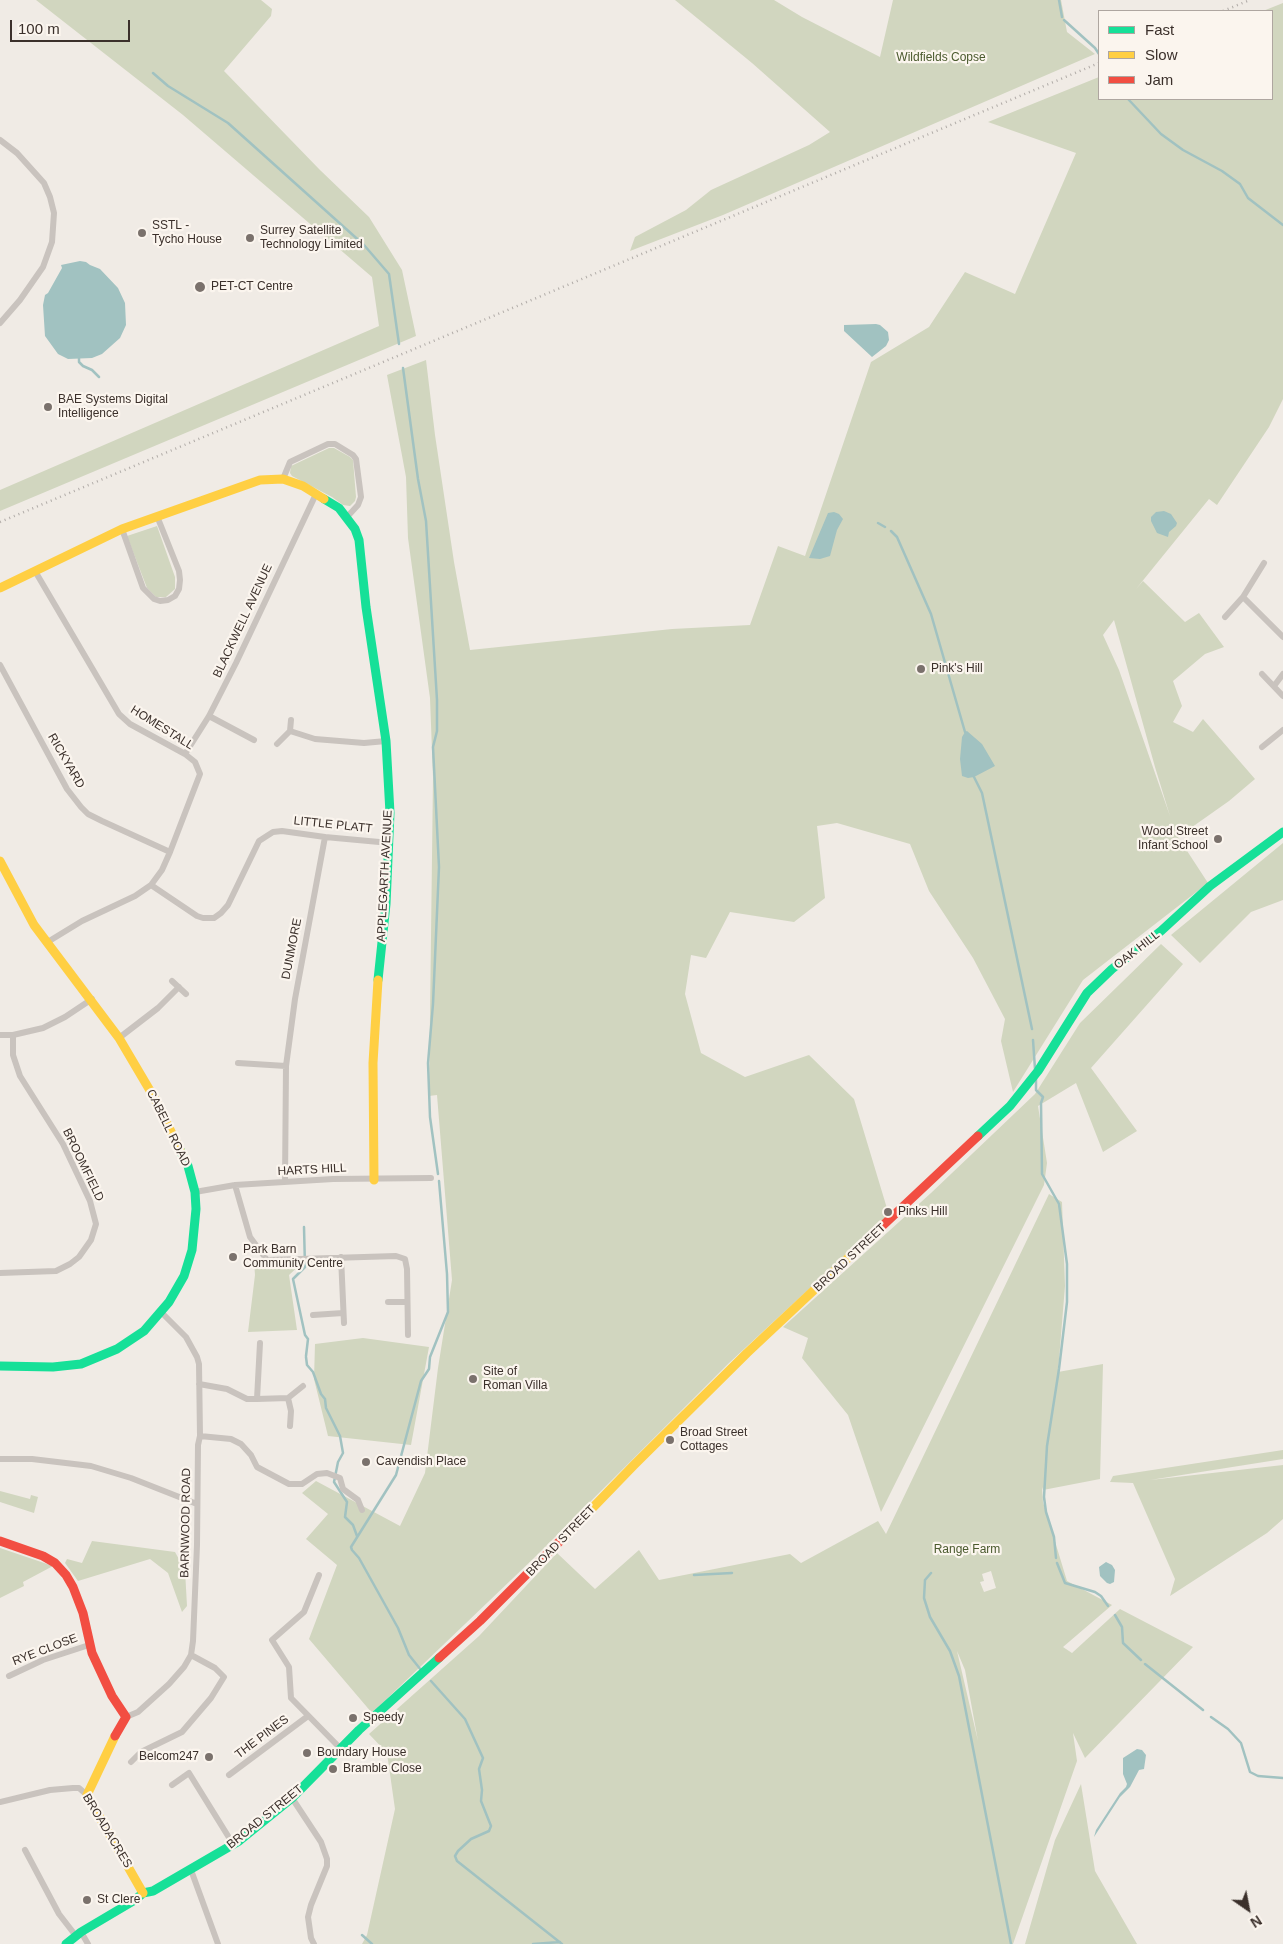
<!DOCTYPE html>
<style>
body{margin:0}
#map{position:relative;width:1283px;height:1944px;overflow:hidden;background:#f0ebe5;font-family:Arial,sans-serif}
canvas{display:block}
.legend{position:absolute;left:1098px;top:10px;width:175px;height:90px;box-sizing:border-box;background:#fbf5ee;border:1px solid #aea6a0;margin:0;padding:6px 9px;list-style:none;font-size:15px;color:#3b302b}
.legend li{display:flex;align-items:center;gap:10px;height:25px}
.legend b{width:25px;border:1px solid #aea6a0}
.north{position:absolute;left:1223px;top:1884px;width:50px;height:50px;-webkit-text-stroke:4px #fbf5ee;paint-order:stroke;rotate:147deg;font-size:14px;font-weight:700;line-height:20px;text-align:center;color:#3b302b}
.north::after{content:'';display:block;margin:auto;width:18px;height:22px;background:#3b302b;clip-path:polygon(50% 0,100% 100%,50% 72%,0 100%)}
.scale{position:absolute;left:10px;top:20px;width:120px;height:22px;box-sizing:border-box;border:2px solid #3b302b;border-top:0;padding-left:6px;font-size:15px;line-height:18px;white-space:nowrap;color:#3b302b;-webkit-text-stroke:4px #fbf5ee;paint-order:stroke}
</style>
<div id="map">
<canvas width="1283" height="1944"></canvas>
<ul class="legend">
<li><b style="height:6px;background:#16e098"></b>Fast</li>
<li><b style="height:6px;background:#ffcf43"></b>Slow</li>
<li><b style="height:6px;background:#f24e42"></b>Jam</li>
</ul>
<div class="north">N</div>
<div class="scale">100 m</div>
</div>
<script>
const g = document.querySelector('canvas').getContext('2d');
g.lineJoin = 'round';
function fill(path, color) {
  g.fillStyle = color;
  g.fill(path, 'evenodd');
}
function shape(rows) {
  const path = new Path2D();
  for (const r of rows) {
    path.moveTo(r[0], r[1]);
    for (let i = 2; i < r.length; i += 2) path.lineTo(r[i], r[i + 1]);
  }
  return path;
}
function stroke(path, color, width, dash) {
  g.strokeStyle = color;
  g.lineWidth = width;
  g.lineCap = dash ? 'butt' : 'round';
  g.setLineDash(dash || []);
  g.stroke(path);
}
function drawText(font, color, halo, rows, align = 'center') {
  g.font = font + ' Arial,sans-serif';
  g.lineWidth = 4.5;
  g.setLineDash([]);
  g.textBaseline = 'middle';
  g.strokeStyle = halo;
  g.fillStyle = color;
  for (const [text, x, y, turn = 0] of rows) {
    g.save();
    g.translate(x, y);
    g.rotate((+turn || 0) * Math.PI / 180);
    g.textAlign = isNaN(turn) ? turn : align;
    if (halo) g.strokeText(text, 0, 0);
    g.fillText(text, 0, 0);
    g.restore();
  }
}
fill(shape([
 [36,0,261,0,272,9,271,16,224,71,320,170,369,217,402,270,416,336,0,511,0,490,379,326,372,277,183,115],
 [675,0,774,0,802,17,880,57,893,0,1061,0,1067,32,1095,54,723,215,630,251,635,237,686,210,711,190,809,145,830,132,752,63],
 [1283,3,1283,399,1269,427,1217,505,1209,499,1136,589,1143,581,1185,622,1199,613,1224,647,1205,654,1173,681,1182,706,1173,722,1193,732,1203,719,1255,779,1229,801,1178,837,1208,883,1083,980,1013,1092,1001,1041,1005,1019,973,958,929,891,910,844,837,823,817,826,825,898,794,922,730,912,706,958,691,955,685,994,701,1053,745,1077,809,1055,854,1099,889,1215,729,1363,534,1558,372,1713,309,1639,337,1565,306,1539,328,1514,302,1493,316,1481,400,1526,425,1473,438,1368,452,1280,437,1095,429,1096,433,777,430,698,408,538,406,477,387,375,426,360,435,435,454,562,470,650,672,629,750,625,778,546,805,556,871,362,929,327,965,272,1015,294,1076,153,988,122,1099,77,1099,99,1272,99,1272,11,1263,11],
 [1114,620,1155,767,1170,816,1119,670,1103,635],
 [329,448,334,448,350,457,353,460,356,497,355,501,350,506,343,505,332,497,292,476,290,473,291,466],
 [157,526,175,577,175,589,166,597,156,597,147,588,127,536],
 [1283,843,1283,900,1251,912,1200,963,1171,935],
 [1161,944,1183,964,1091,1068,1137,1131,1103,1152,1076,1083,1038,1106,1047,1163,1044,1185,881,1512,848,1415,802,1358,808,1338,783,1327,931,1193,1035,1094,1080,1023],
 [1049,1194,1062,1202,1065,1286,1058,1372,1103,1364,1100,1479,1043,1490,1042,1487,1043,1502,1067,1581,1112,1605,1063,1647,1072,1653,1120,1609,1193,1647,1085,1758,1073,1733,1077,1761,1013,1944,362,1944,367,1935,395,1809,387,1753,369,1734,479,1636,557,1553,595,1589,639,1550,659,1580,790,1554,801,1563,878,1521,886,1534],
 [991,1571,996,1588,984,1592,980,1582,984,1581,982,1574],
 [957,1651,965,1670,978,1741],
 [254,1262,302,1263,289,1275,297,1330,248,1332,255,1275],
 [363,1338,429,1347,411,1445,328,1436,314,1379,315,1344],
 [1283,1450,1283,1459,1150,1480,1283,1465,1283,1519,1267,1533,1170,1596,1175,1579,1133,1483,1110,1482,1113,1476],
 [0,1491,30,1499,31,1495,38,1497,34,1513,0,1502],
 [92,1541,175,1552,185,1570,187,1606,182,1612,168,1573,150,1559,78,1581,65,1563,67,1559,82,1563],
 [0,1548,53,1566,23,1582,24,1586,0,1598],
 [1081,1784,1095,1871,1137,1944,1025,1944,1055,1840]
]), '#d1d6bf');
fill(shape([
 [80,261,86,262,90,265,100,269,118,288,125,303,126,325,120,338,102,354,92,358,68,359,58,354,45,336,43,305,45,295,48,293,62,268,61,265],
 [876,324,880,325,888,332,889,340,886,346,872,357,844,331,844,325],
 [1164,511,1171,514,1177,523,1176,526,1169,532,1168,537,1157,533,1151,521,1151,517,1156,512],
 [834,512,839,514,843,519,837,530,830,556,820,559,809,558,828,513],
 [967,731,982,744,995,766,974,777,968,778,962,776,960,759,962,737,965,732],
 [1106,1562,1112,1565,1115,1570,1114,1582,1110,1584,1107,1583,1100,1576,1099,1567],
 [1137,1749,1142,1750,1146,1755,1144,1769,1139,1770,1130,1787,1120,1797,1094,1837,1096,1830,1120,1793,1126,1787,1127,1784,1123,1774,1123,1758]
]), '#a1c2c1');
stroke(shape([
 [1059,0,1062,17],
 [1064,20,1095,48,1099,54],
 [153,73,168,86,228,123,364,245,389,274,399,344],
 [1128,99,1161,134,1183,150,1222,171,1240,184,1248,198,1283,225],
 [79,358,79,362,83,366,92,370,99,377],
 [403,368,418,479,426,521,437,700,437,731,433,747,439,867,433,1004,428,1063,430,1117,438,1174],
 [878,523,885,527],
 [891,531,897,537,931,614,965,732],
 [974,777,982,793,1032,1029],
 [1033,1040,1035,1069],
 [1036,1077,1036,1090,1043,1097,1041,1103,1042,1174,1059,1204,1067,1264,1067,1302,1059,1369,1047,1446,1044,1497,1046,1512,1054,1537,1056,1558],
 [304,1227,305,1267,293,1279,305,1335,308,1339,306,1356],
 [306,1357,307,1365,313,1372,321,1394,325,1399,326,1408,340,1436,343,1453,338,1462,334,1482,347,1502,345,1517,353,1525,357,1536],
 [1057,1563,1065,1583,1095,1592,1101,1596,1108,1606],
 [931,1573,925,1580,924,1598,930,1617,950,1651,959,1676,1011,1944],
 [694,1575,732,1573],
 [1115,1615,1122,1627,1123,1643,1141,1660],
 [1145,1664,1203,1710],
 [421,1670,409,1655,398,1628,359,1558,352,1550,351,1547,396,1475,421,1381,429,1369,430,1357,448,1312,447,1274,439,1181],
 [431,1681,465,1719,483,1758,479,1769,482,1790,481,1801,491,1826,489,1831,471,1839,458,1851,455,1856,457,1861,562,1944],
 [1211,1717,1228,1729,1241,1743,1250,1772,1258,1776,1283,1778],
 [362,1935,372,1944],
 [533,1944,560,1942]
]), '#a1c2c1', 2.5);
stroke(shape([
 [0,140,17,153,44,183,50,197,54,213,52,242,43,267,20,300,0,323],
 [283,479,290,462,328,444,335,444,353,455,356,459,361,497,358,505,347,517],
 [122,529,143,588,154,599,160,601,168,600,175,596,179,589,180,580,179,571,157,516],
 [35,571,119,714,130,724,185,754,195,762,200,774,170,852,162,870,151,885,135,896,82,921,46,943],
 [1243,597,1283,637],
 [1225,617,1243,597,1264,563],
 [0,665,67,789,81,807,88,814,102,821,170,852],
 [1262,674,1283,696],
 [1274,686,1283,674],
 [209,716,254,740],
 [290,731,291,720],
 [277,744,290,731,315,739,364,743,386,741],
 [1262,747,1283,730],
 [185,754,209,716,236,663,316,494],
 [151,885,197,916,203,918,214,918,221,913,228,905,259,841,273,832,282,831,325,837,390,843],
 [172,981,186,994],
 [0,1035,13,1035,43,1028,65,1017,92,999],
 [119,1038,158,1008,179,987],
 [238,1063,286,1066],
 [285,1182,286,1066,295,999,325,837],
 [235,1185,250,1237,267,1260,396,1256,405,1259,407,1269,408,1335],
 [195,1192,235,1185,333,1179,431,1178],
 [341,1257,344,1323],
 [0,1273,56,1271,70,1264,79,1257,91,1240,96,1224,90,1201,63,1144,20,1076,13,1055,13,1035],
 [388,1302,407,1302],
 [313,1315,343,1313],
 [199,1384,227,1389,247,1399,257,1399,288,1398,303,1386],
 [288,1398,291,1411,290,1426],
 [257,1399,260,1343],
 [200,1436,231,1439,241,1444,251,1455,257,1467,289,1484,302,1484,317,1474,327,1473,340,1478,343,1489,358,1500,362,1510],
 [0,1459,32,1459,91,1466,131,1478,197,1504],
 [319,1575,304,1612,272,1640,289,1667,291,1698,341,1749],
 [9,1676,43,1660,89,1645],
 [126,1717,138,1712,169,1684,184,1667,191,1655,193,1641,197,1545,198,1445,200,1436,199,1364,197,1357,186,1337,162,1313],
 [131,1762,141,1752,182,1732,211,1698,224,1677,215,1668,191,1655],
 [229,1775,308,1716],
 [172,1785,189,1773,233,1844],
 [292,1798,321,1842,327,1859,327,1866,311,1905,308,1917,311,1938,314,1944],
 [0,1802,50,1790,73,1788,79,1788,87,1795],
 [25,1850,59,1914,76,1936],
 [191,1870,218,1944],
 [81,1932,88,1944]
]), '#c9c3be', 6);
stroke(shape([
 [324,499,339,508,355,529,359,540,366,607,386,741,390,813,386,904,378,980],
 [978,1136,1010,1106,1038,1071,1087,993,1112,969,1161,931,1210,886,1283,832],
 [0,1366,53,1367,81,1364,117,1349,144,1331,169,1302,184,1276,192,1250,196,1209,195,1192,188,1166,180,1150],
 [66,1944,81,1932,135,1900,143,1893,153,1891,239,1841,292,1798,359,1730,439,1658]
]), '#16e098', 9);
stroke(shape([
 [0,588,122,529,260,480,283,479,303,486,324,499],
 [0,861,34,925,119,1038,155,1099,180,1150],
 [374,1180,373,1063,378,980],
 [577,1524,634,1465,747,1353,861,1246],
 [115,1736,87,1795,143,1893]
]), '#ffcf43', 9);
stroke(shape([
 [861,1246,978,1136],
 [0,1541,43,1556,55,1563,66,1575,73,1587,83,1613,92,1653,112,1696,126,1717,115,1736],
 [439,1658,480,1621,577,1524]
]), '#f24e42', 9);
stroke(shape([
 [1223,11,1250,0],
 [0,522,1099,63]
]), '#b1aca8', 2.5, [1, 4]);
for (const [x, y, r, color] of [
 [142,233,5,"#7a716c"],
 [250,238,5,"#7a716c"],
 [200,287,6,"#7a716c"],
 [48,407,5,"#7a716c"],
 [921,669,5,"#7a716c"],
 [1218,839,5,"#7a716c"],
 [888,1212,5,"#7a716c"],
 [233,1257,5,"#7a716c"],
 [473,1379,5,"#7a716c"],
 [670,1440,5,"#7a716c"],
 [366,1462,5,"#7a716c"],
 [353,1718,5,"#7a716c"],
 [307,1753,5,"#7a716c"],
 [209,1757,5,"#7a716c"],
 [333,1769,5,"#7a716c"],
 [87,1900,5,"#7a716c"]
]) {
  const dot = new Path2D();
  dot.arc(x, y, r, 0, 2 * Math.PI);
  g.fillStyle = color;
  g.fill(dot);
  stroke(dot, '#fbf5ee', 2);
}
drawText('12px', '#4a5a2e', '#fbf5ee', [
 ["Wildfields Copse",941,58],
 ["Range Farm",967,1550]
]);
drawText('12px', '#3b302b', '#fbf5ee', [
 ["SSTL -",152,226],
 ["Tycho House",152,240],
 ["Surrey Satellite",260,231],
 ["Technology Limited",260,245],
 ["PET-CT Centre",211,287],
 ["BAE Systems Digital",58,400],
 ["Intelligence",58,414],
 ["Pink's Hill",931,669],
 ["Wood Street",1208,832,"right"],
 ["Infant School",1208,846,"right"],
 ["Pinks Hill",898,1212],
 ["Park Barn",243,1250],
 ["Community Centre",243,1264],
 ["Site of",483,1372],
 ["Roman Villa",483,1386],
 ["Broad Street",680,1433],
 ["Cottages",680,1447],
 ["Cavendish Place",376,1462],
 ["Speedy",363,1718],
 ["Boundary House",317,1753],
 ["Belcom247",199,1757,"right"],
 ["Bramble Close",343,1769],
 ["St Clere",97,1900]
], 'left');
drawText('12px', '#3b302b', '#fbf5ee', [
 ["BLACKWELL AVENUE",243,621,-65],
 ["HOMESTALL",162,728,32],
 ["RICKYARD",66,761,60],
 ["LITTLE PLATT",333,825,6],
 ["APPLEGARTH AVENUE",385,876,-87],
 ["DUNMORE",292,949,-79],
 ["OAK HILL",1137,950,-38],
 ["CABELL ROAD",168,1128,64],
 ["BROOMFIELD",83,1165,64],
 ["HARTS HILL",312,1170,-3],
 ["BROAD STREET",850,1258,-43],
 ["BARNWOOD ROAD",186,1523,-89],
 ["BROAD STREET",561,1541,-46],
 ["RYE CLOSE",45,1650,-21],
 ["THE PINES",262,1737,-37],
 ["BROAD STREET",265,1817,-39],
 ["BROADACRES",107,1831,59]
]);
</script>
